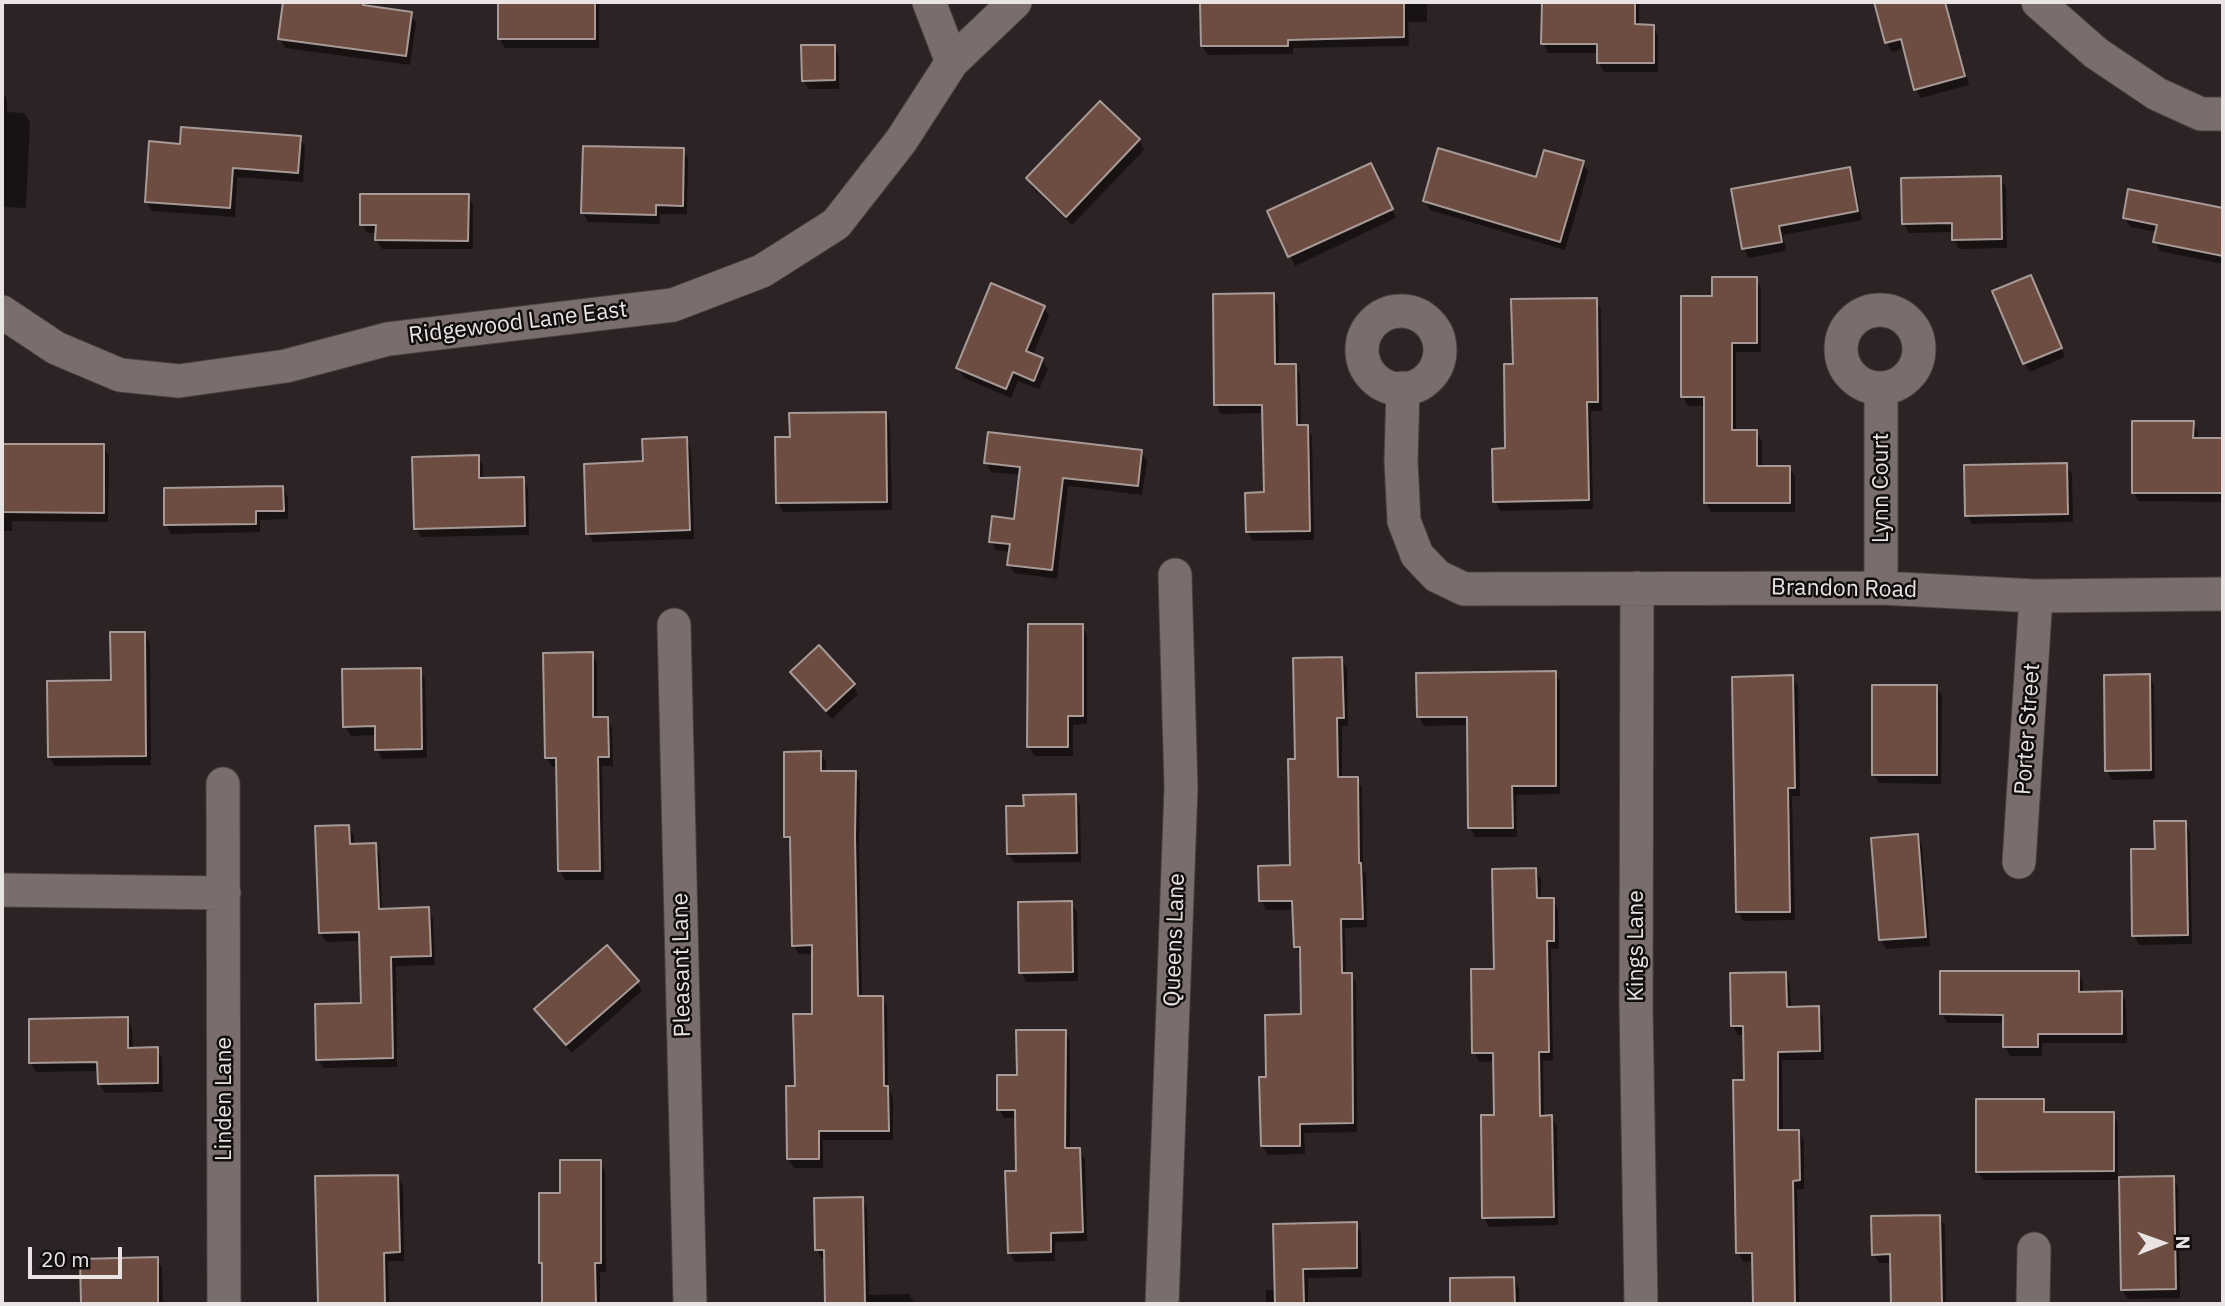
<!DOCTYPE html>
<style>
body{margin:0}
#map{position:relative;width:2225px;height:1306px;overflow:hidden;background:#2d2325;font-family:"IBM Plex Sans",sans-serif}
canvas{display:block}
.frame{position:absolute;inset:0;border:4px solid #eae3e3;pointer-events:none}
.north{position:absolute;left:2127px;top:1208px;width:70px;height:70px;-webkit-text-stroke:5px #120e0e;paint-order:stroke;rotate:89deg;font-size:19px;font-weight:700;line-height:28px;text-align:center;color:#eae3e3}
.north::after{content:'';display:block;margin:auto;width:24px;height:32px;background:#eae3e3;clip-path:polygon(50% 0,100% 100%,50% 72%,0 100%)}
.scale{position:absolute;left:28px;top:1247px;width:94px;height:32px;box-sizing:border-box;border:4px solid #eae3e3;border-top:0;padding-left:9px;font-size:21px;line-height:24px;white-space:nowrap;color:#eae3e3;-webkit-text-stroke:5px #120e0e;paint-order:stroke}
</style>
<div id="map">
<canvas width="2225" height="1306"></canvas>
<div class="frame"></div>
<div class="north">N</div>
<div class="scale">20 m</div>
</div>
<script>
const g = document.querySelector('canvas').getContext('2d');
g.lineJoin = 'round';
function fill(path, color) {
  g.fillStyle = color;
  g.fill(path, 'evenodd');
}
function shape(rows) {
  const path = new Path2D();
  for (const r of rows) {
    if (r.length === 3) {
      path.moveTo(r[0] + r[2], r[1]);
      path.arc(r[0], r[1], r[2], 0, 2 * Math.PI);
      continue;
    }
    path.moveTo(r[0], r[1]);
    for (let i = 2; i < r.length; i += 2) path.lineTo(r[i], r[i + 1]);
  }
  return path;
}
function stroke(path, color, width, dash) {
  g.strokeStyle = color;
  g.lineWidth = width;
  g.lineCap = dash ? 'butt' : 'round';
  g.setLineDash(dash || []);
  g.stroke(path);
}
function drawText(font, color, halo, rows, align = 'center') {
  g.font = font + ' "IBM Plex Sans",sans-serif';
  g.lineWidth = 5;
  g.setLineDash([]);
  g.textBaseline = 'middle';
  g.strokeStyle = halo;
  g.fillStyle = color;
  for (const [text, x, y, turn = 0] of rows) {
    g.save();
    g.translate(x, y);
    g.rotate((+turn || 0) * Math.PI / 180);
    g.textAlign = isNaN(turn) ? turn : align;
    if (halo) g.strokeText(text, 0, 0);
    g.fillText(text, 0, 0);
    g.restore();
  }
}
fill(shape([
 [285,2,369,2,368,8,410,14,416,23,410,65,285,48,280,38],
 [500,2,599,2,599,48,505,48,500,39],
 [1202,2,1427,2,1427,22,1408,22,1409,46,1293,48,1293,54,1208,55,1202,46],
 [1543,2,1639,2,1639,26,1653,27,1658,36,1658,72,1604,72,1598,62,1599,53,1548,53,1543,43],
 [1876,2,1946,2,1969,85,1921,98,1916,89,1905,48,1892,52,1887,43],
 [834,46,839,56,839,89,809,89,803,80],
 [2,90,7,99,7,112,24,113,30,122,26,208,2,207],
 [300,137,305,147,303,182,237,177,235,217,152,211,146,202,181,146],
 [1139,140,1144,150,1072,225,1033,188,1028,179],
 [683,150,688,159,687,214,660,214,660,224,588,222,583,213],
 [1583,163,1588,172,1565,250,1430,210,1425,201,1538,179],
 [1849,169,1854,179,1862,220,1783,235,1786,251,1749,258,1744,249],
 [1376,174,1396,218,1295,266,1270,212],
 [2000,178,2006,187,2007,248,1959,249,1954,240,1954,232,1909,233,1904,224],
 [2130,191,2223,210,2223,264,2160,251,2155,241,2157,232,2130,227,2125,217],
 [468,196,473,205,473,249,382,249,377,240,377,233,367,233,362,224],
 [1756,279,1761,288,1761,352,1736,352,1736,432,1756,432,1762,441,1762,468,1789,467,1795,477,1795,512,1711,512,1706,503,1706,406,1688,406,1683,397],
 [2035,286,2065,357,2030,372,2024,363],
 [1273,295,1278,304,1279,366,1295,366,1300,375,1301,427,1307,427,1312,436,1314,540,1253,541,1247,532,1266,494,1264,413,1221,414,1216,405],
 [1596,300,1601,309,1602,411,1591,411,1593,509,1500,511,1495,501,1507,450,1514,366],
 [1043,307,1049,316,1033,355,1042,359,1048,369,1039,389,1018,381,1011,398,964,378,958,368],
 [885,413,890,423,892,510,783,512,778,503,791,439],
 [2193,423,2198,432,2198,440,2223,440,2223,502,2139,501,2133,492],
 [686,439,691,448,694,539,593,542,588,533,645,463],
 [2,446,103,446,109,455,108,522,12,521,12,531,2,531],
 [1141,452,1147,461,1142,495,1068,486,1057,579,1014,573,1009,564,1010,552,996,550,991,541,1015,520,1021,475,991,472,986,463],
 [478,457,483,466,483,480,523,479,528,488,529,535,421,537,415,528],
 [2066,465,2072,474,2073,522,1972,524,1967,515],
 [282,487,288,497,288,519,260,520,260,532,171,534,166,525],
 [1082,626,1087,635,1087,724,1073,725,1073,756,1034,756,1029,746],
 [144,634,150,643,151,765,55,766,49,757,112,682],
 [592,653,597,663,597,719,607,719,612,728,613,766,602,766,604,880,565,880,560,871,558,767,552,767,547,758],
 [1341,659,1347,668,1348,726,1342,726,1342,779,1357,779,1362,788,1363,871,1366,874,1367,927,1345,928,1346,974,1351,974,1356,983,1357,1132,1304,1133,1305,1154,1268,1155,1262,1146,1267,1079,1303,1016,1301,955,1295,946,1294,910,1266,910,1261,901,1291,867,1296,761],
 [420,670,425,679,427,758,382,759,377,750,377,735,351,736,345,726],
 [792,672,853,685,858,694,832,719,798,681],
 [1555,673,1560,682,1560,794,1516,795,1517,837,1475,837,1470,828,1469,725,1424,726,1419,717],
 [2149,676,2154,685,2155,779,2112,780,2107,771],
 [1792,677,1798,686,1800,796,1792,796,1795,920,1743,921,1738,912],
 [1936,687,1942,696,1941,784,1879,783,1873,774],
 [820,753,826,762,825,773,855,773,860,782,859,847,862,998,882,998,887,1007,888,1089,893,1097,893,1140,823,1140,823,1168,794,1168,788,1159,796,1088,814,1016,814,954,799,954,793,945,792,847,786,837],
 [1075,796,1080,805,1081,862,1014,863,1008,854,1025,807],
 [2185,823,2190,832,2192,944,2139,945,2134,935],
 [348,826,354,836,354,846,375,845,380,854,382,910,428,909,433,918,435,965,396,966,397,1067,323,1068,318,1059,363,1005,361,941,326,942,321,933],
 [1917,836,1922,845,1930,946,1886,949,1881,940],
 [1535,870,1541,879,1541,900,1553,900,1558,909,1559,949,1551,949,1553,1060,1543,1061,1544,1117,1551,1117,1557,1126,1558,1225,1489,1227,1484,1217,1496,1116,1495,1061,1479,1062,1474,1052,1496,971],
 [1071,903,1077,912,1078,981,1026,982,1021,972],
 [2078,972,2083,982,2083,993,2121,993,2126,1002,2127,1043,2042,1043,2042,1056,2010,1056,2005,1047,2005,1023,1947,1023,1942,1014],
 [1785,974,1790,983,1791,1008,1818,1008,1823,1017,1824,1060,1782,1060,1783,1132,1798,1132,1804,1141,1804,1189,1797,1189,1799,1304,1754,1304,1754,1261,1743,1262,1738,1252,1745,1082,1745,1035,1738,1035,1733,1026],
 [637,982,642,991,572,1053,542,1019,536,1010],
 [127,1019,132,1028,133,1049,157,1049,162,1058,163,1092,105,1093,100,1084,99,1071,36,1072,31,1063],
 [1065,1031,1070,1041,1070,1150,1079,1150,1085,1159,1087,1241,1055,1242,1055,1261,1015,1262,1010,1253,1007,1173,1018,1172,1017,1118,1004,1118,999,1109,1018,1076],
 [2043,1101,2048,1114,2113,1114,2118,1123,2118,1179,2173,1178,2178,1187,2180,1298,2128,1299,2122,1290,2120,1180,1983,1180,1977,1171],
 [600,1161,605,1171,606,1272,600,1272,600,1304,544,1304,543,1267,541,1263,562,1195],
 [397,1177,403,1186,404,1261,388,1261,389,1304,318,1304,317,1178],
 [862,1199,867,1208,869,1295,909,1294,915,1304,827,1304,826,1259,822,1259,817,1250],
 [1939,1217,1945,1226,1946,1304,1892,1304,1892,1263,1879,1263,1874,1254],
 [1356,1224,1361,1233,1362,1277,1308,1278,1308,1304,1266,1304,1266,1290,1276,1290],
 [157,1259,162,1268,163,1304,83,1304,82,1260],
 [1513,1278,1519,1288,1519,1304,1452,1304,1452,1279]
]), '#0007');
const building = shape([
 [283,2,363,2,363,5,412,12,406,56,278,39,283,2],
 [498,2,595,2,595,39,498,39,498,2],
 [1200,2,1404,2,1404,37,1288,40,1288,46,1201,46,1200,2],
 [1542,2,1635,2,1635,24,1654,25,1654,63,1597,63,1597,44,1541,44,1542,2],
 [1874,2,1945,2,1965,76,1914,90,1901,39,1885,43,1874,2],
 [801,45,835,45,835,80,802,81,801,45],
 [1100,101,1140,139,1066,217,1026,178,1100,101],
 [181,127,301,136,298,173,233,168,230,208,145,202,149,141,180,144,181,127],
 [583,146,684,148,683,206,656,205,656,215,581,213,583,146],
 [1438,148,1536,177,1544,150,1584,161,1560,242,1423,201,1438,148],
 [1371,163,1393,209,1288,257,1267,211,1371,163],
 [1850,167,1858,211,1779,226,1782,242,1742,249,1731,189,1850,167],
 [2001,176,2002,239,1952,240,1952,223,1902,224,1901,178,2001,176],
 [2128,189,2223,208,2223,256,2153,242,2157,225,2123,218,2128,189],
 [360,194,469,194,468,241,375,240,376,225,360,225,360,194],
 [2031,275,2062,348,2023,364,1992,291,2031,275],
 [1712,277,1757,277,1757,343,1732,343,1732,430,1757,430,1757,466,1790,466,1790,503,1704,503,1704,397,1681,397,1681,296,1712,296,1712,277],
 [991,283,1045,306,1026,351,1043,358,1034,381,1013,372,1006,389,956,368,991,283],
 [1274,293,1275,364,1296,364,1297,425,1308,425,1310,531,1246,532,1245,493,1264,492,1262,405,1214,405,1213,294,1274,293],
 [1597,298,1598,402,1587,402,1589,500,1493,502,1492,449,1505,448,1504,364,1513,364,1511,299,1597,298],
 [886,412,887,502,776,503,775,437,790,437,789,413,886,412],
 [2132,421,2194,421,2193,438,2223,438,2223,493,2132,493,2132,421],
 [988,432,1142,450,1138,486,1063,478,1052,570,1007,565,1010,544,989,542,992,516,1014,519,1020,467,984,463,988,432],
 [687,437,690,530,586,534,584,464,643,461,642,439,687,437],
 [2,444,104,444,104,513,2,512,2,444],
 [479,455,479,478,524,477,525,526,414,529,412,457,479,455],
 [2067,463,2068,514,1965,516,1964,465,2067,463],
 [283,486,284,511,256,511,256,524,164,525,164,488,283,486],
 [1028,624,1083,624,1083,716,1068,716,1068,747,1027,747,1028,624],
 [110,632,145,632,146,756,48,757,47,681,111,680,110,632],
 [819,645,855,684,826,711,790,672,819,645],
 [593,652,593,717,608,717,609,757,598,757,600,871,558,871,556,758,545,758,543,653,593,652],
 [1342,657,1344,718,1337,718,1338,777,1358,777,1359,863,1361,863,1363,919,1341,919,1342,973,1352,973,1353,1123,1300,1124,1300,1146,1261,1146,1259,1077,1266,1077,1265,1015,1301,1014,1300,947,1294,947,1292,901,1259,901,1258,866,1290,865,1288,759,1295,759,1293,658,1342,657],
 [421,668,422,749,375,750,375,726,343,727,342,669,421,668],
 [1556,671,1556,786,1512,786,1513,828,1468,828,1467,717,1417,717,1416,673,1556,671],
 [2150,674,2151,770,2105,771,2104,675,2150,674],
 [1793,675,1795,788,1788,788,1790,912,1736,912,1732,677,1793,675],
 [1872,685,1937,685,1937,775,1872,775,1872,685],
 [821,751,821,771,856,771,855,837,858,996,883,996,884,1086,888,1086,889,1131,819,1131,819,1159,787,1159,786,1086,795,1086,793,1014,812,1014,812,945,792,946,790,837,784,837,784,752,821,751],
 [1076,794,1077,853,1007,854,1006,806,1024,806,1023,795,1076,794],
 [2154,821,2186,821,2188,935,2132,936,2131,849,2155,849,2154,821],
 [349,825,350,844,376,843,379,909,429,907,431,956,391,957,393,1058,316,1060,315,1004,361,1003,359,932,319,933,315,826,349,825],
 [1918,834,1926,937,1879,940,1871,838,1918,834],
 [1536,868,1537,898,1554,898,1554,941,1547,941,1549,1052,1539,1052,1540,1116,1552,1115,1554,1217,1482,1218,1481,1115,1494,1115,1493,1053,1472,1053,1471,969,1494,969,1492,869,1536,868],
 [1072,901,1073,972,1019,973,1018,902,1072,901],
 [607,945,639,981,566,1045,534,1009,607,945],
 [1940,971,2079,971,2079,992,2122,991,2122,1034,2038,1034,2038,1047,2003,1047,2003,1015,1940,1014,1940,971],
 [1786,972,1787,1007,1819,1006,1820,1051,1778,1052,1778,1130,1799,1130,1800,1180,1793,1181,1795,1304,1753,1304,1752,1253,1736,1253,1733,1080,1744,1080,1743,1026,1731,1026,1730,973,1786,972],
 [128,1017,128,1048,158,1047,158,1083,98,1084,97,1062,29,1063,29,1019,128,1017],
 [1016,1030,1066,1030,1065,1148,1080,1148,1083,1232,1051,1233,1051,1252,1008,1253,1005,1171,1016,1171,1015,1110,997,1110,997,1075,1017,1075,1016,1030],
 [1976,1099,2044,1099,2044,1112,2114,1112,2114,1171,1976,1172,1976,1099],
 [560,1160,601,1160,601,1263,595,1263,596,1304,542,1304,542,1263,539,1263,539,1193,560,1193,560,1160],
 [398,1175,400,1252,384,1253,385,1304,318,1304,315,1176,398,1175],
 [2174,1176,2176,1289,2121,1290,2119,1177,2174,1176],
 [863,1197,865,1304,825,1304,824,1250,815,1250,814,1198,863,1197],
 [1940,1215,1942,1304,1891,1304,1890,1254,1872,1255,1871,1216,1940,1215],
 [1357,1222,1357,1268,1303,1269,1304,1304,1275,1304,1273,1224,1357,1222],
 [158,1257,158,1304,81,1304,80,1259,158,1257],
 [1514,1277,1515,1304,1450,1304,1450,1278,1514,1277]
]);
fill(building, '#6d4c41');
stroke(building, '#a79a96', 2);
const street = shape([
 [929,2,952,62],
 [2038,2,2096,53,2157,94,2201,114,2223,114],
 [1880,349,39],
 [1401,350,39],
 [2,312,56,348,120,375,179,381,286,366,388,339,673,305,762,271,836,224,901,141,952,62,1015,2],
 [1403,388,1401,461,1404,521,1417,555,1437,576,1464,589,1881,588,2036,596,2223,594],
 [1637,588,1636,1004,1641,1304],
 [1881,588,1881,389],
 [674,625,690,1304],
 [223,784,224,1304],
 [2019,862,2036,596],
 [2,890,224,893],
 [1162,1304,1181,788,1175,575],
 [2033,1304,2034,1249]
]);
stroke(street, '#484041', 35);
stroke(street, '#796d6e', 33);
drawText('23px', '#eae3e3', '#120e0e', [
 ["Ridgewood Lane East",518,323,-7],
 ["Lynn Court",1881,488,-90],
 ["Brandon Road",1844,589,1],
 ["Porter Street",2028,729,-86],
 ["Queens Lane",1175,940,-88],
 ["Kings Lane",1636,946,-90],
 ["Pleasant Lane",682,965,-91],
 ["Linden Lane",224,1099,-90]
]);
</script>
